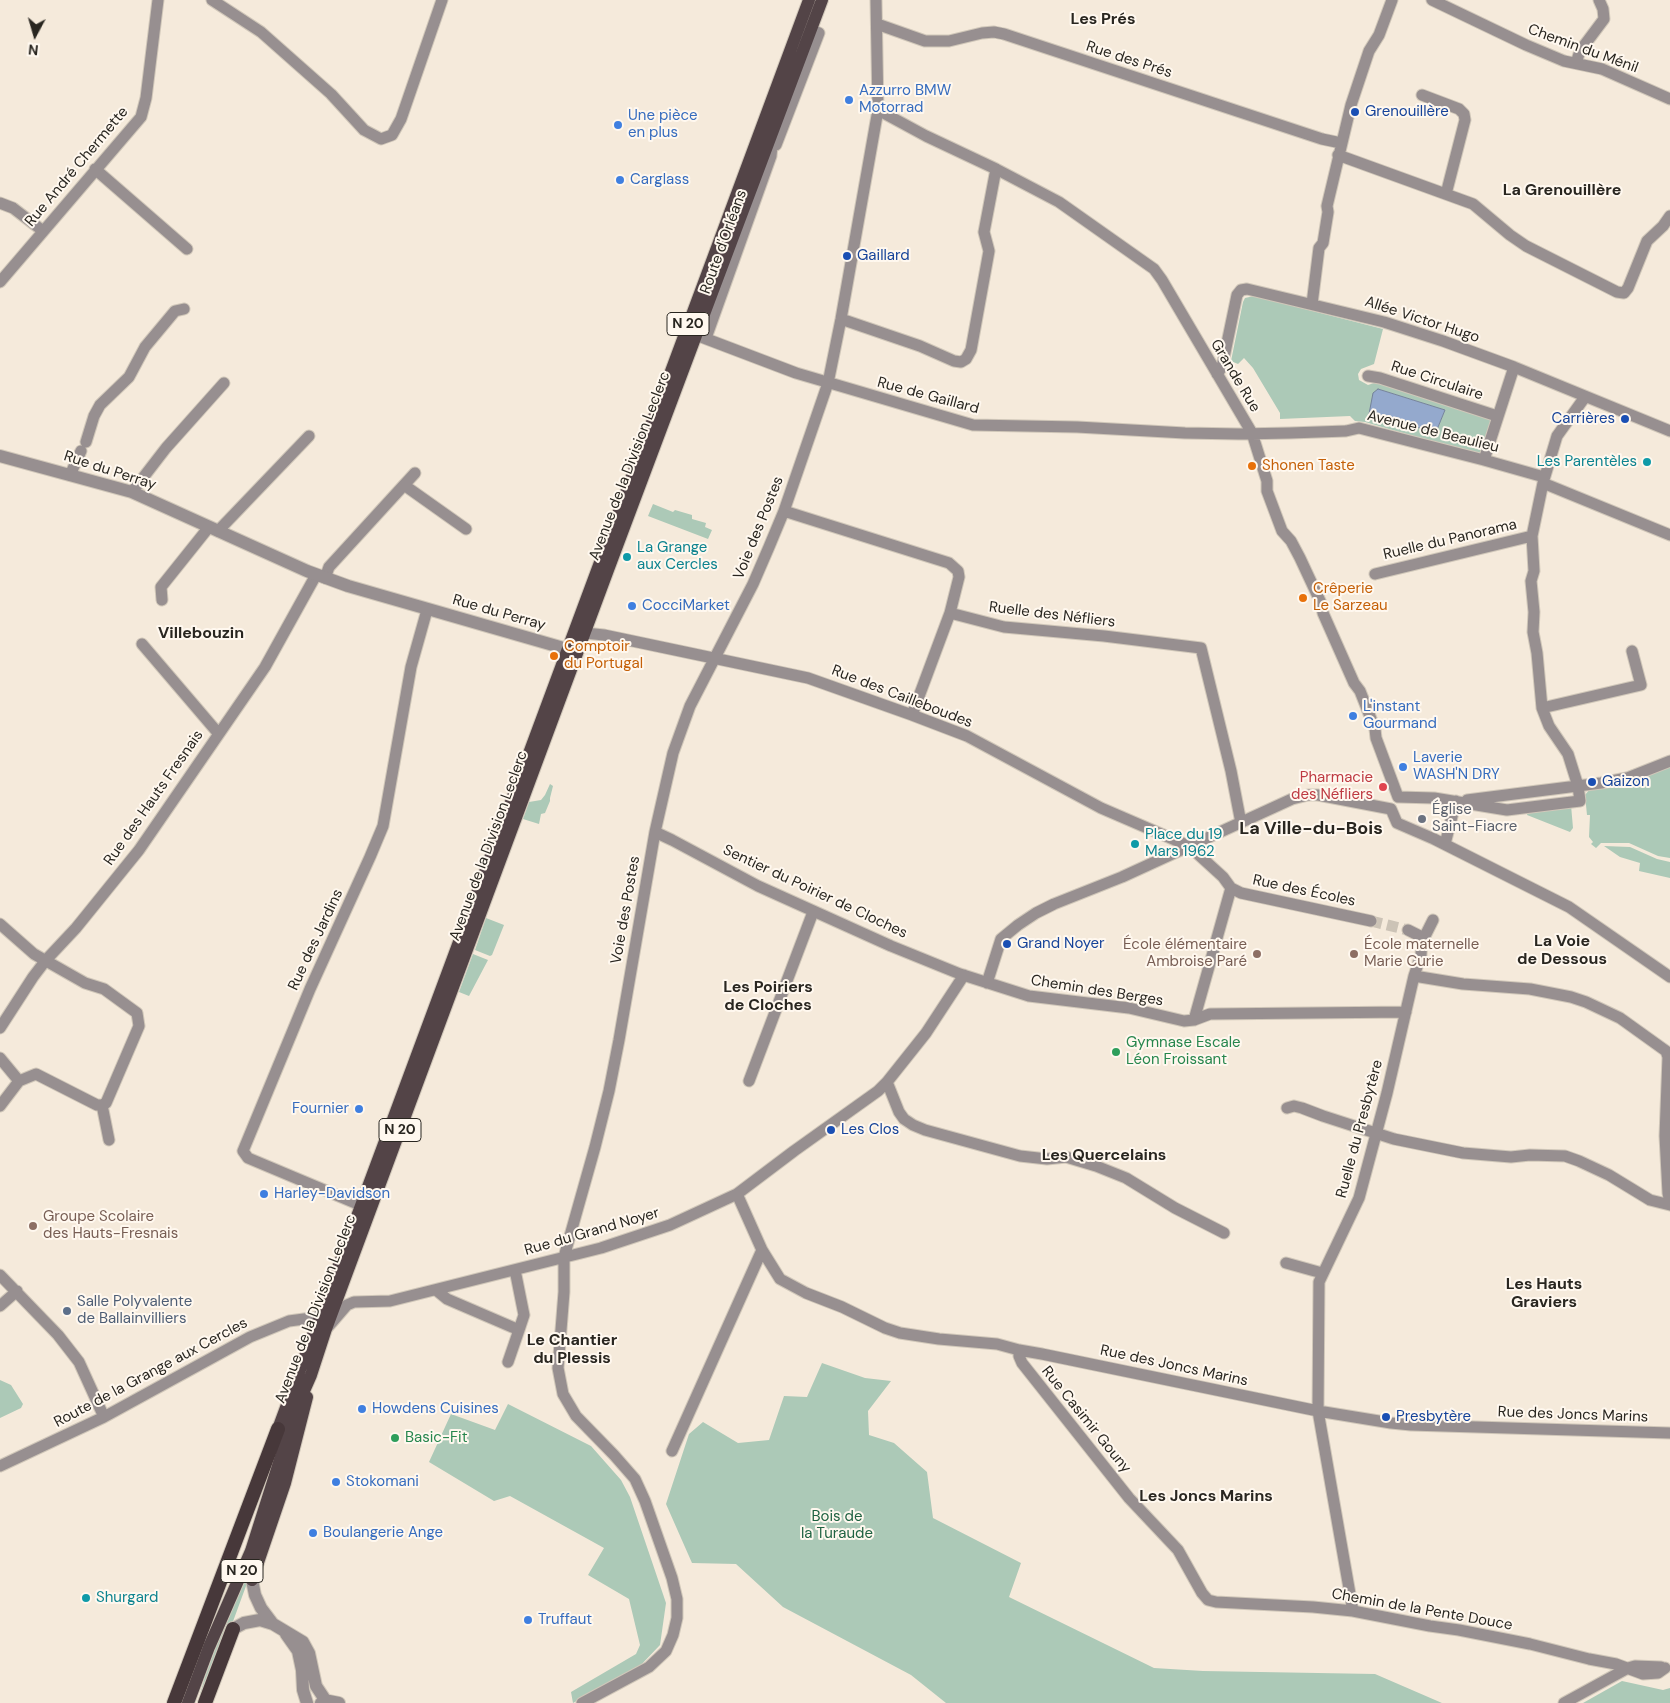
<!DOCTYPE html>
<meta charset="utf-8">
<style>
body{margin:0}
#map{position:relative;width:1670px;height:1703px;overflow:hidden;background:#f5eadb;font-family:"DM Sans",sans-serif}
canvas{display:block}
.north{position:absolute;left:10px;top:10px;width:50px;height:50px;-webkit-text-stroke:4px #fff8ef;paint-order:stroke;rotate:186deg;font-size:14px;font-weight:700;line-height:20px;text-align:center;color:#292620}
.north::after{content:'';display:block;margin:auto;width:18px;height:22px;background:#292620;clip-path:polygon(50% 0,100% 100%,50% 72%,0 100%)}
</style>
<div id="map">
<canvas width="1670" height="1703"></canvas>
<div class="north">N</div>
</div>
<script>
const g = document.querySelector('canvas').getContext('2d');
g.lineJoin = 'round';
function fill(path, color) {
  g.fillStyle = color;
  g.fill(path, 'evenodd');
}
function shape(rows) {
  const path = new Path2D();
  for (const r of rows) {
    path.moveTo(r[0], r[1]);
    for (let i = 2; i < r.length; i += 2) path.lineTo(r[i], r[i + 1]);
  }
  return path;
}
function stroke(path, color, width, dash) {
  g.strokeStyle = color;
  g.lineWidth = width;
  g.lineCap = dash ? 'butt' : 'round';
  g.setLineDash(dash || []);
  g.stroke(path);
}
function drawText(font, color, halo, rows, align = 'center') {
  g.font = font + ' "DM Sans",sans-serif';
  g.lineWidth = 4;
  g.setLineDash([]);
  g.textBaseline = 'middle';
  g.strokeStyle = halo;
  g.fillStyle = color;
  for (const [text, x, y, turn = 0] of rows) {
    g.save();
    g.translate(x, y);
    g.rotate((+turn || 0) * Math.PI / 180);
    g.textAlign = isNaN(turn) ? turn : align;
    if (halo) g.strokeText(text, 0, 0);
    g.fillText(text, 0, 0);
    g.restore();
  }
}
fill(shape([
 [1254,296,1383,329,1374,364,1361,369,1358,374,1359,380,1368,385,1380,381,1489,418,1492,422,1481,453,1478,455,1365,422,1355,421,1350,416,1280,419,1280,413,1253,368,1244,358,1238,364,1231,361,1243,302,1245,298],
 [1378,389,1445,410,1436,432],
 [653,504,673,512,675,510,692,515,692,519,706,523,705,527,712,530,708,539,648,516],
 [1670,766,1670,858,1658,856,1629,843,1601,843,1596,848,1591,844,1593,842,1589,837,1590,815,1587,815,1585,795,1590,789],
 [550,784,553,786,550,798,550,801,545,813,541,814,539,824,523,819,529,802,541,800,545,795],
 [1571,805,1573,828,1570,832,1527,815,1528,810],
 [1604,846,1630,847,1657,859,1670,862,1670,878,1639,871,1640,863,1620,857],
 [486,918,504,925,492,955,490,956,475,950],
 [473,954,488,960,469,996,459,992],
 [822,1363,865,1378,891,1381,868,1411,869,1435,894,1443,927,1472,933,1518,1021,1563,1009,1597,1154,1668,1203,1671,1375,1674,1442,1703,946,1703,911,1675,783,1607,736,1564,692,1563,666,1504,689,1434,703,1422,738,1443,769,1440,784,1396,807,1397],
 [0,1380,11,1385,23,1404,21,1408,0,1418],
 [508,1404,591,1446,621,1480,630,1497,666,1603,660,1645,639,1667,573,1703,571,1692,636,1654,640,1645,629,1599,588,1575,604,1548,510,1496,494,1501,429,1462,451,1414,495,1430],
 [264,1537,210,1684,203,1696,200,1694,213,1649],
 [1622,1681,1663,1690,1670,1688,1670,1703,1583,1703]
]), '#acc9b7');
const water = shape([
 [1378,389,1445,410,1436,432,1371,416,1369,414,1373,393,1378,389]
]);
fill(water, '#94a9cd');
stroke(water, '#748299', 1);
stroke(shape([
 [1371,921,1408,930]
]), '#ccc3b6', 11, [11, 5.5]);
const minor = shape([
 [212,0,261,32,331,94,364,130,381,139,392,135,401,119,442,0],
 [1432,0,1526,45,1564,61,1602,69,1670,99],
 [877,24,925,41,949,41,982,33,994,32,1004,34,1322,139,1341,143],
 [1576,63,1580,51,1604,19,1603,9,1599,0],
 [1422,95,1459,109,1464,114,1465,120,1446,194],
 [878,110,926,136,996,169,1059,202,1154,269,1162,280,1252,433,1267,481,1267,491,1282,531,1291,541,1300,558,1321,603,1323,613,1354,683,1360,691,1375,729,1376,738,1398,797],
 [776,145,819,33,811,30],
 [1338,155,1473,204,1510,235,1526,246,1617,292,1624,293,1628,288,1647,241,1663,226,1670,216],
 [95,169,187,249],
 [0,203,13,208,43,231],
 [0,282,141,117,146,98,158,0],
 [1312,304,1319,248,1323,243,1328,212,1327,206,1351,105,1369,51,1379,35,1392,0],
 [841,319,920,346,954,361,961,362,966,359,971,350,989,251,984,232,996,169],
 [696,335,796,373,973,425,1077,427,1185,433,1239,434,1290,433,1346,431,1359,428,1484,460,1544,477],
 [706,338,771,156,773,136],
 [1217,374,1222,367,1237,295,1241,290,1247,289,1384,322,1443,341,1514,367,1670,431],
 [1368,376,1380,378,1497,416],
 [86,442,94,416,100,405,129,377,145,347,175,311,184,309],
 [1484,460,1514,367],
 [70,475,81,451],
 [1543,483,1670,535],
 [404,485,415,473],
 [132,492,166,448,224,383],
 [784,511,949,563,958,571,959,577,950,613,1004,627,1104,636,1201,648,1231,771,1241,823],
 [218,531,309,436],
 [1375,574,1532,536],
 [325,578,329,567,404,485,466,529],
 [162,600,161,587,209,527],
 [585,633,604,635,808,678,912,715,967,736,1101,808,1189,846,1223,877,1231,888,1241,893,1371,921],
 [142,644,218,733],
 [1542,708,1641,685,1632,651],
 [912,715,950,613],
 [1398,797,1434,798,1507,810,1580,801,1578,786,1568,754,1549,726,1542,708,1537,653,1533,632,1534,612,1531,581,1534,571,1532,536,1543,483,1557,436,1585,397],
 [1467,800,1601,783,1627,778,1670,761],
 [1391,809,1397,823,1434,839,1569,907,1670,977],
 [655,832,672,840,758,886,891,946,960,974,1029,996,1129,1008,1184,1021,1194,1020,1210,1014,1406,1012],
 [1445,844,1456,801],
 [0,924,34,954,85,983,104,989,137,1013,139,1026,106,1103,102,1105],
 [1408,930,1422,937],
 [1414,976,1463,984,1530,989,1571,997,1586,1002,1620,1018,1666,1051,1668,1057,1665,1136,1668,1193,1670,1202],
 [987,983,1001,939,1018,925,1036,913,1054,904,1122,877,1292,799,1308,795,1318,795,1391,809],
 [1194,1020,1231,888],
 [0,1028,33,977,46,960,76,928,139,850,265,667,316,575],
 [0,1058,19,1081],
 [749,1081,813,912],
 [887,1082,899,1112,904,1119,913,1125,925,1130,1020,1156,1047,1159,1066,1157,1096,1166,1126,1178,1175,1208,1224,1233],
 [102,1105,109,1140],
 [0,1106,19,1081,36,1074,97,1105,102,1105],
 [1287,1108,1294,1106,1302,1108,1323,1116,1394,1139,1463,1153,1511,1157,1530,1155,1565,1156,1579,1161,1609,1175,1650,1200,1670,1205],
 [737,1194,762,1250,780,1279,806,1293,842,1307,885,1328,900,1333,939,1339,997,1344,1019,1350,1042,1354,1318,1411,1391,1423,1411,1425,1670,1433],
 [360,1205,248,1158,243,1151,310,989,370,857,383,826,411,667,427,610],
 [1286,1263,1322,1273],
 [0,1275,58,1335,79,1362,104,1417],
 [436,1290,447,1299,519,1330,524,1315,515,1270],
 [0,1306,17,1291],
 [328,1327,347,1305,354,1302,390,1301,601,1248,670,1225,737,1194,794,1151,878,1091,887,1082,926,1033,964,975],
 [1019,1350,1019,1356,1022,1363,1129,1498,1178,1550,1202,1593,1208,1600,1216,1602,1313,1607,1353,1611,1430,1626,1459,1630,1530,1644,1589,1659,1616,1664,1643,1674,1658,1673,1665,1668],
 [508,1362,519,1330],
 [672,1451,762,1250],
 [0,1466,104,1417,250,1337,289,1321,319,1317],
 [1353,1611,1318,1411,1319,1282,1359,1198,1387,1093,1414,976,1421,955,1422,937,1426,934,1433,920],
 [582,1703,649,1667,666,1651,673,1635,677,1618,677,1599,672,1578,645,1501,635,1479,614,1455,576,1416,563,1394,558,1368,564,1292,564,1257,595,1147,609,1091,619,1040,655,832,673,753,690,706,753,584,769,547,784,511,828,383,841,319,878,110,876,0],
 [1564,1703,1628,1668,1635,1666,1661,1667]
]);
const tertiary = shape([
 [0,456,132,492,307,571,348,586,567,649,574,643],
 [252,1580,255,1595,261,1608,273,1624],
 [233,1629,244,1623,260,1620,273,1624,303,1642,309,1653,316,1686,326,1701],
 [286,1634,298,1651,302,1670,303,1690,307,1703],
 [321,1703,329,1701,339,1703]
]);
const primary = shape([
 [278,1429,809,0],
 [252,1580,285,1483,307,1397],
 [188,1703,209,1647,251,1551,296,1409,311,1375,326,1329,608,570,822,0]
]);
const trunk = shape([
 [174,1703,278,1429],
 [205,1703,233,1629]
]);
stroke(minor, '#d0c7b9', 13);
stroke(tertiary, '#d0c7b9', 14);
stroke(primary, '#d0c7b9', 14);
stroke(trunk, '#d0c7b9', 16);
stroke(minor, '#978f90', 11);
stroke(tertiary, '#978f90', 12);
stroke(primary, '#534447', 12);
stroke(trunk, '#47383a', 14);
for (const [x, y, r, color] of [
 [849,100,5,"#3f7fe0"],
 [1355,112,5,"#1a4fb4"],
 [618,125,5,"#3f7fe0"],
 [620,180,5,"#3f7fe0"],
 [847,256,5,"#1a4fb4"],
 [1625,419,5,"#1a4fb4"],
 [1647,462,5,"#0f9aa8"],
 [1252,466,5,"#e8710a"],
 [627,557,5,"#0f9aa8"],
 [1303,598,5,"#e8710a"],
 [632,606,5,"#3f7fe0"],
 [554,656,5,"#e8710a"],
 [1353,716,5,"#3f7fe0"],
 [1403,767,5,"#3f7fe0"],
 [1592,782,5,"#1a4fb4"],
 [1383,787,5,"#e0444e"],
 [1422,819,5,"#6b7280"],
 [1135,844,5,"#0f9aa8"],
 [1007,944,5,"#1a4fb4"],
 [1257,954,5,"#8d6e63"],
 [1354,954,5,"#8d6e63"],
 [1116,1052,5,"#2e9e5b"],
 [359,1109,5,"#3f7fe0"],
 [831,1130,5,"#1a4fb4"],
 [264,1194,5,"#3f7fe0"],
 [33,1226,5,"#8d6e63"],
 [67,1311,5,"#5c6f8a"],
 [362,1409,5,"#3f7fe0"],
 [1386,1417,5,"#1a4fb4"],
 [395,1438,5,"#2e9e5b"],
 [336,1482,5,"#3f7fe0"],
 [313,1533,5,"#3f7fe0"],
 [86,1598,5,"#0f9aa8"],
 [528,1620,5,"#3f7fe0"]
]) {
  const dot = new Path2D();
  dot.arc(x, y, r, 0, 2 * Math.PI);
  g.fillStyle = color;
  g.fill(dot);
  stroke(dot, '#fff8ef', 2);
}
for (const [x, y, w] of [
 [688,324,42],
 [400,1130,42],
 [242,1571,42]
]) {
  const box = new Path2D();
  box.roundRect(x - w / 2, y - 11.5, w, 23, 4);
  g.fillStyle = '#fff8ef';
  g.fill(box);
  stroke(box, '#292620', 1);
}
drawText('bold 14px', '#292620', null, [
 ["N 20",688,324],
 ["N 20",400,1130],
 ["N 20",242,1571]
]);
drawText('15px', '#292620', '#fff8ef', [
 ["Chemin du Ménil",1583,49,20],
 ["Rue des Prés",1129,60,18],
 ["Rue André Chermette",77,167,-50],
 ["Route d'Orléans",724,242,-70],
 ["Allée Victor Hugo",1422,320,18],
 ["Grande Rue",1235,376,59],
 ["Rue Circulaire",1437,381,18],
 ["Rue de Gaillard",928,396,15],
 ["Avenue de Beaulieu",1433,432,14],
 ["Avenue de la Division Leclerc",630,466,-69],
 ["Rue du Perray",110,471,18],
 ["Voie des Postes",759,528,-68],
 ["Ruelle du Panorama",1450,540,-13],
 ["Rue du Perray",499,613,16],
 ["Ruelle des Néfliers",1052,615,7],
 ["Rue des Cailleboudes",902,697,21],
 ["Rue des Hauts Fresnais",154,798,-55],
 ["Avenue de la Division Leclerc",489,846,-70],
 ["Rue des Écoles",1304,891,12],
 ["Sentier du Poirier de Cloches",815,892,25],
 ["Voie des Postes",626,910,-80],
 ["Rue des Jardins",316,940,-65],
 ["Chemin des Berges",1097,991,9],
 ["Ruelle du Presbytère",1360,1129,-75],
 ["Rue du Grand Noyer",592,1232,-16],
 ["Avenue de la Division Leclerc",316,1309,-69],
 ["Rue des Joncs Marins",1174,1366,12],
 ["Route de la Grange aux Cercles",151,1373,-28],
 ["Rue des Joncs Marins",1573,1415,2],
 ["Rue Casimir Gouny",1086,1420,51],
 ["Chemin de la Pente Douce",1422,1610,10]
]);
drawText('15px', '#366cbe', '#fff8ef', [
 ["Azzurro BMW",859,91],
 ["Motorrad",859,108],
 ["Une pièce",628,116],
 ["en plus",628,133],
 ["Carglass",630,180],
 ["CocciMarket",642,606],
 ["L'instant",1363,707],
 ["Gourmand",1363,724],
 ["Laverie",1413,758],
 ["WASH'N DRY",1413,775],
 ["Fournier",349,1109,"right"],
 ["Harley-Davidson",274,1194],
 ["Howdens Cuisines",372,1409],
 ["Stokomani",346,1482],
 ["Boulangerie Ange",323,1533],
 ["Truffaut",538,1620]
], 'left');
drawText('15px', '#164399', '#fff8ef', [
 ["Grenouillère",1365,112],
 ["Gaillard",857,256],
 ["Carrières",1615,419,"right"],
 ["Gaizon",1602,782],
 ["Grand Noyer",1017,944],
 ["Les Clos",841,1130],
 ["Presbytère",1396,1417]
], 'left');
drawText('15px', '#0d838f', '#fff8ef', [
 ["Les Parentèles",1637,462,"right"],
 ["La Grange",637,548],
 ["aux Cercles",637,565],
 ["Place du 19",1145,835],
 ["Mars 1962",1145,852],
 ["Shurgard",96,1598]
], 'left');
drawText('15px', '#c56008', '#fff8ef', [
 ["Shonen Taste",1262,466],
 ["Crêperie",1313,589],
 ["Le Sarzeau",1313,606],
 ["Comptoir",564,647],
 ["du Portugal",564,664]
], 'left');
drawText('15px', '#be3a42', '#fff8ef', [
 ["Pharmacie",1373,778],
 ["des Néfliers",1373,795]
], 'right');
drawText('15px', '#5b616d', '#fff8ef', [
 ["Église",1432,810],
 ["Saint-Fiacre",1432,827]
], 'left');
drawText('15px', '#785e54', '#fff8ef', [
 ["École élémentaire",1247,945,"right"],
 ["Ambroise Paré",1247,962,"right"],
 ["École maternelle",1364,945],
 ["Marie Curie",1364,962],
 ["Groupe Scolaire",43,1217],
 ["des Hauts-Fresnais",43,1234]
], 'left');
drawText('15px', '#27864d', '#fff8ef', [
 ["Gymnase Escale",1126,1043],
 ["Léon Froissant",1126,1060],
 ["Basic-Fit",405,1438]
], 'left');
drawText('15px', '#4e5e75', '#fff8ef', [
 ["Salle Polyvalente",77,1302],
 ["de Ballainvilliers",77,1319]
], 'left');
drawText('15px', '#1f6241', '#fff8ef', [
 ["Bois de",837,1517],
 ["la Turaude",837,1534]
]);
drawText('bold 16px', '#292620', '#fff8ef', [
 ["Les Prés",1103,20],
 ["La Grenouillère",1562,191],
 ["Villebouzin",201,634],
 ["La Voie",1562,942],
 ["de Dessous",1562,960],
 ["Les Poiriers",768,988],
 ["de Cloches",768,1006],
 ["Les Quercelains",1104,1156],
 ["Les Hauts",1544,1285],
 ["Graviers",1544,1303],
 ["Le Chantier",572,1341],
 ["du Plessis",572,1359],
 ["Les Joncs Marins",1206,1497]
]);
drawText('bold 18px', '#292620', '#fff8ef', [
 ["La Ville-du-Bois",1311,829]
]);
</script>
